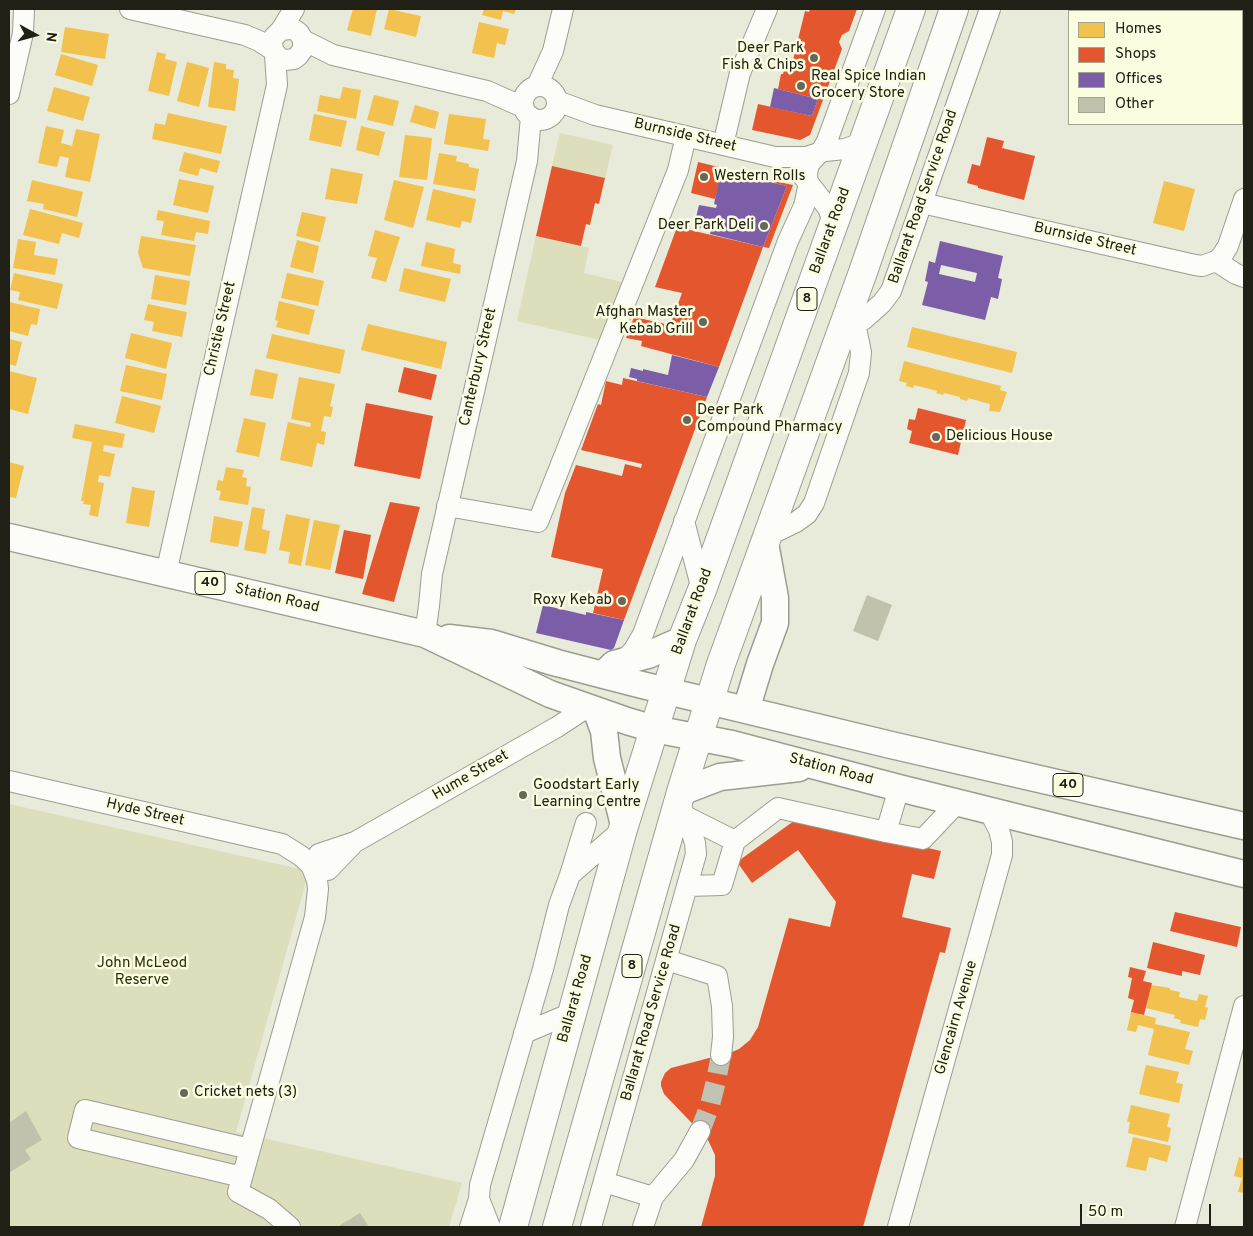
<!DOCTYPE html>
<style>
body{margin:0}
#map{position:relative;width:1253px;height:1236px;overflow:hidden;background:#e8eada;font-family:Overpass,sans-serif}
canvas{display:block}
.frame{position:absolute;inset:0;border:10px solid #202016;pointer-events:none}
.legend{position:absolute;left:1068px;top:10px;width:175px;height:115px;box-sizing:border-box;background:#fbfde1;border:1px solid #a3a590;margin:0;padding:6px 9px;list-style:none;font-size:15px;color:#202016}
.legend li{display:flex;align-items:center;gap:10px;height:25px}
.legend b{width:25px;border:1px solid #a3a590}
.north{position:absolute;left:10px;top:10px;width:50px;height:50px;-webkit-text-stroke:4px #fbfde1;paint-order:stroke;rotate:97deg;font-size:14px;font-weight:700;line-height:20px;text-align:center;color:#202016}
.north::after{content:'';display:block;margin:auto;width:18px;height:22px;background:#202016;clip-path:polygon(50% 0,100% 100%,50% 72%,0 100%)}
.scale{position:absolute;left:1080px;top:1204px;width:131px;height:22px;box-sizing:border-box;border:2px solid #202016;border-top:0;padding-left:6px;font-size:15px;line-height:18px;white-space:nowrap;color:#202016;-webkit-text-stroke:4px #fbfde1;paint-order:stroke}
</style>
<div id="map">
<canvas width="1253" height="1236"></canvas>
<div class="frame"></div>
<ul class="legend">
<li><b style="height:14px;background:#f2c14e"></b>Homes</li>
<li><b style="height:14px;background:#e4572e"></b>Shops</li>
<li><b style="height:14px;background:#7b5ea7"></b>Offices</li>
<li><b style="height:14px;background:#c1c2ab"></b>Other</li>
</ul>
<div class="north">N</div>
<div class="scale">50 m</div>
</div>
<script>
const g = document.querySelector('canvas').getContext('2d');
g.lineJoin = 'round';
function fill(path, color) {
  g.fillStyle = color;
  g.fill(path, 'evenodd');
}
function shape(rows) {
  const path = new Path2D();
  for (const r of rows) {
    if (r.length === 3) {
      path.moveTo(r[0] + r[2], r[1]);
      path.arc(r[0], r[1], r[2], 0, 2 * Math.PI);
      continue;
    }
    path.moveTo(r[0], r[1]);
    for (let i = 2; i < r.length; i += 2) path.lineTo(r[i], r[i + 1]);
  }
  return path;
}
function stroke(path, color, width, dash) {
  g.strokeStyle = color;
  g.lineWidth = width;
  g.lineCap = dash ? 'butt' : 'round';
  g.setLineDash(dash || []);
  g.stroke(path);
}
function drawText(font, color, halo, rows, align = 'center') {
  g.font = font + ' Overpass,sans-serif';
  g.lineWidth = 5;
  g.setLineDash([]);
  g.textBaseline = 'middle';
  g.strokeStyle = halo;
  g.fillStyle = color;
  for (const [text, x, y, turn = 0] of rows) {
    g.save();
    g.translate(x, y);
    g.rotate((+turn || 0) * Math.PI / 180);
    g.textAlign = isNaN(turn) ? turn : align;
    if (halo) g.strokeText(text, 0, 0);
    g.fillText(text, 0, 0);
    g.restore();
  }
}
fill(shape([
 [560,133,613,145,605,178,552,166],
 [536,236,589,248,584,273,626,283,604,341,517,321],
 [9,804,309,871,236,1132,462,1183,449,1227,9,1227]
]), '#dcdebc');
fill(shape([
 [353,9,377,9,371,36,347,30],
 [389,9,421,16,416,37,384,29],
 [484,9,516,9,514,14,503,11,501,20,482,15],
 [479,22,509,29,505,45,497,43,494,58,472,53],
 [65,27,109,34,105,59,61,52],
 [157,52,166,54,165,59,177,62,169,96,148,91],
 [61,54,98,65,92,86,55,75],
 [187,62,209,68,199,107,177,101],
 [214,62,226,64,226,69,234,70,233,78,239,79,235,111,208,107],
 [54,87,90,97,83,121,47,111],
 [343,87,361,90,356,119,317,111,320,95,340,99],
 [374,95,399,101,393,126,367,120],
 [415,105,439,112,435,129,410,122],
 [168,113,227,126,221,154,152,139,155,123,165,125],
 [314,114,347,121,341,147,309,140],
 [449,114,486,119,483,139,490,140,488,151,444,144],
 [46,126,64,130,61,143,72,146,76,129,100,134,90,182,65,177,69,158,60,156,57,167,38,163],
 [361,126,385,132,379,156,356,150],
 [405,135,432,138,427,180,399,177],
 [184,152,220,161,217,173,200,168,198,176,179,171],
 [439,153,457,156,456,161,469,164,469,167,479,169,475,191,433,184],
 [331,168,363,174,357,204,325,199],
 [179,179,214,186,208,213,173,205],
 [32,180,83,192,77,217,43,209,44,204,27,201],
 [394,180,424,187,413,228,384,220],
 [1164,181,1195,189,1184,231,1153,223],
 [433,189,476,199,471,223,462,221,460,228,426,220],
 [30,209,83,223,79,238,62,233,59,244,23,235],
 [158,210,210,221,208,234,196,232,194,241,161,235,164,221,156,220],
 [302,212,326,217,320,242,296,236],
 [375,230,400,237,386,282,371,278,377,258,368,256],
 [141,236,196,245,190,276,143,268,138,253],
 [18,239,36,242,34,255,58,259,55,275,13,268],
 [297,240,319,246,313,273,290,267],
 [426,242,455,249,453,263,461,265,460,274,421,266],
 [404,268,451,279,445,302,399,291],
 [14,273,63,284,57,309,18,300,20,292,10,290],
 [287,273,324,281,318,306,281,298],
 [155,275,190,281,186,305,151,299],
 [279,301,315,310,309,335,276,327,278,321,275,320],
 [9,302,40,309,37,325,31,324,28,336,9,331],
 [148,304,187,312,182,337,152,331,154,322,144,320],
 [368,324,447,342,441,369,361,350],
 [912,327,1017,352,1012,373,907,347],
 [131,333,172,343,166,369,125,358],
 [272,334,345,350,340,374,266,358],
 [9,339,22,342,16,366,9,364],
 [904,361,1001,386,1000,390,1007,392,1000,412,989,411,990,404,968,398,967,401,960,399,960,397,944,393,943,395,936,393,937,391,914,385,913,388,906,386,907,383,899,381],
 [126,365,167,374,162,400,120,391],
 [255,369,278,374,273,399,250,395],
 [9,371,37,378,28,414,9,409],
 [299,377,335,384,330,406,333,407,331,417,324,416,321,431,326,432,324,445,317,443,312,467,280,460,288,422,310,427,311,423,291,419],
 [122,396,161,406,154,433,115,423],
 [244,418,266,423,259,457,236,452],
 [75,424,125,434,122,448,104,445,103,451,115,454,110,477,99,475,98,482,104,483,98,517,89,515,91,505,83,504,84,501,81,501,92,442,72,438],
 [9,462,24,466,16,498,9,497],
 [226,467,244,470,242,477,247,478,246,486,251,487,248,505,219,500,221,491,216,490,218,480,223,481],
 [132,487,155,491,149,527,126,523],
 [252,507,265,509,262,529,270,531,266,554,244,550],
 [286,514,310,519,301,566,288,563,290,552,279,550],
 [214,516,243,522,238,547,210,542],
 [314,520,340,525,330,570,305,565],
 [1151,985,1170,988,1170,990,1180,992,1179,997,1197,1001,1199,994,1208,996,1205,1007,1208,1008,1205,1020,1200,1019,1198,1027,1180,1023,1181,1020,1174,1018,1175,1015,1146,1008],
 [1131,1012,1156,1018,1155,1024,1190,1032,1185,1049,1193,1051,1189,1065,1148,1055,1154,1029,1138,1025,1136,1032,1127,1030],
 [1146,1065,1179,1072,1176,1083,1183,1084,1179,1103,1139,1094],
 [1131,1105,1170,1114,1167,1127,1171,1128,1168,1142,1128,1133,1130,1122,1127,1122],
 [1133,1137,1171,1146,1167,1162,1149,1157,1146,1171,1126,1167],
 [1239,1157,1244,1159,1244,1193,1238,1192,1242,1178,1234,1176]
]), '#f2c14e');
fill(shape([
 [810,9,857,9,849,31,842,35,839,42,842,49,810,135,800,140,752,130,758,104,812,116,818,99,778,89,781,74,783,74,787,59,793,60,805,11,809,12],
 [987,137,1004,141,1002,148,1035,156,1024,200,978,188,978,186,967,183,972,164,980,166],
 [698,162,723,168,715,199,691,193],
 [552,166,605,178,599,204,595,203,590,225,586,224,581,246,536,236],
 [774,181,793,185,769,248,763,247,787,186,774,183],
 [677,227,763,247,719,367,641,346,642,341,626,338,634,317,679,327,679,325,671,323,682,293,655,287],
 [404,367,437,375,431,400,398,392],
 [623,378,707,397,624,620,593,613,603,569,551,557,565,493,576,465,622,476,625,464,641,468,642,464,581,450,598,404,601,405,606,381,622,385],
 [366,403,433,416,420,479,354,466],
 [918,408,966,420,958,455,909,443,912,431,907,429,909,419,915,420],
 [390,502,420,507,394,602,362,594],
 [344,530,371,535,363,579,335,573],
 [798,818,941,851,934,879,912,874,902,917,951,928,945,953,940,952,863,1227,701,1227,715,1176,715,1155,708,1140,664,1094,661,1086,661,1082,665,1073,671,1068,732,1052,739,1049,750,1040,758,1027,789,918,830,927,836,902,798,850,752,883,737,862],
 [1175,912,1241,927,1237,947,1170,931],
 [1153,942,1205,955,1200,975,1182,971,1182,976,1147,968],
 [1130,967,1146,971,1143,981,1152,983,1144,1015,1131,1012,1134,1000,1128,998,1132,978,1128,977]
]), '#e4572e');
fill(shape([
 [774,88,818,99,812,116,770,107],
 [721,171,787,186,763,247,710,234,711,230,694,226,699,205,716,208,717,205,714,204],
 [940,241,1003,256,998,278,1002,279,998,299,991,297,985,320,922,305,928,282,925,281,929,261,935,263],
 [941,265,977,273,975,282,939,274],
 [672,355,719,367,707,397,637,381,637,379,629,377,631,368,643,371,643,369,668,375],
 [543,605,586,615,586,612,624,620,614,648,611,650,536,633]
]), '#7b5ea7');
fill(shape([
 [867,595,892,605,878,641,853,631],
 [26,1111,42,1140,25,1150,31,1159,9,1173,9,1123],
 [360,1213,369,1227,337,1227]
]), '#c1c2ab');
stroke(shape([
 [700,1131,710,1105,716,1081,721,1055]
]), '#c0c2b3', 20, [20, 10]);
const minor = shape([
 [130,9,245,35,259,41,273,50,279,58,284,60,294,59,298,56,303,49,303,40,299,33,295,30,290,29,281,30,274,37,272,41,273,50],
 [1203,9,1213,11],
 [1242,18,1244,19],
 [281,30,294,9],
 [303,40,333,55,487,91,523,107],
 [540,103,17],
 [537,86,553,51,563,9],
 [9,94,23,33,24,9],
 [557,101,595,115,775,157,806,157,825,151,845,149,862,143],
 [723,145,740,73,767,9],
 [803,176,828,208,834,225],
 [922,203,1195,265,1202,266,1216,261,1236,274,1244,277],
 [1216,261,1222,256,1228,246,1244,199],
 [846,320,863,320,882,303,891,291,990,9],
 [447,506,538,522,678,170,686,136],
 [684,521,702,590],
 [767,536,796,522,807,514,814,503,859,373,861,352,857,333,846,320],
 [166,573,277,85,275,55],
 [425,634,429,606,432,574,527,161,531,117],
 [620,663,633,651,643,634,788,241,804,206,808,188,807,173,809,164,822,150,827,141,875,9],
 [9,781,282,844,301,856,311,865,317,880,318,889,315,917,250,1149],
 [685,816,735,841,778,808,886,832,899,788],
 [886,832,923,839,958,802],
 [313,868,319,854,355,842,557,727,586,708],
 [313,868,328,870,352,845],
 [570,875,623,829],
 [688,886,722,885,735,841],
 [667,960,717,976,722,1006,723,1037,721,1055],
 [524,1033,572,1013],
 [242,1177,78,1138,85,1110,250,1149,238,1192,269,1209,290,1227],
 [604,1182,653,1197,684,1160,700,1131],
 [470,1227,479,1199],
 [490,1227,479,1199,480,1185,543,969,559,905,570,875,586,823],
 [591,1227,696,854,695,843,691,830,678,800],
 [643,1227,653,1197],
 [898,1227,1002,855,1002,842,999,830,988,809],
 [1185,1227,1244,1006]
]);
const major = shape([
 [9,537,425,634,550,694,627,721,654,729,732,744,899,788,1244,874],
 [449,638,491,643,557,663,642,685,891,745,1244,826],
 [603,675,614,664,648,655,682,640],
 [746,710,760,664,775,623,775,598,765,543],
 [597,712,604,731,607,758,624,825],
 [681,792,720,777,799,768]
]);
const highway = shape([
 [513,1227,623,829,682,640,702,590,911,9],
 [557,1227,681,792,721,664,863,272,954,9]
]);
stroke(minor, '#9c9d91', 22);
stroke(major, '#9c9d91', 29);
stroke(highway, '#9c9d91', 30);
stroke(minor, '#fcfcf9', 20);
stroke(major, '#fcfcf9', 26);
stroke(highway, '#fcfcf9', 28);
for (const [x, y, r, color] of [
 [814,58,5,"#66675b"],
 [801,86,5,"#66675b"],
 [704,177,5,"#66675b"],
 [764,226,5,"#66675b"],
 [703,322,5,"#66675b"],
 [687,420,5,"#66675b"],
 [936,437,5,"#66675b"],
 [622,601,5,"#66675b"],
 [523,795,5,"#66675b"],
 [184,1093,5,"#66675b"]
]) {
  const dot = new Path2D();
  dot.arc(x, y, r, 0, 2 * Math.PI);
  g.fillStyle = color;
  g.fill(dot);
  stroke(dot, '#fbfde1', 2);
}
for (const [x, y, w] of [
 [807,299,20],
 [210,583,30],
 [1068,785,30],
 [632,966,20]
]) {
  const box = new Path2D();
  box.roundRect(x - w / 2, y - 11.5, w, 23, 4);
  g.fillStyle = '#fbfde1';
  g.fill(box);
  stroke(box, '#202016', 1);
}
drawText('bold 14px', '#202016', null, [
 ["8",807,299],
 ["40",210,583],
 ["40",1068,785],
 ["8",632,966]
]);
drawText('15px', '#202016', '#fbfde1', [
 ["Deer Park",804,49,"right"],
 ["Fish & Chips",804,66,"right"],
 ["Real Spice Indian",811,77],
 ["Grocery Store",811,94],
 ["Western Rolls",714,177],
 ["Deer Park Deli",754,226,"right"],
 ["Afghan Master",693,313,"right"],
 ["Kebab Grill",693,330,"right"],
 ["Deer Park",697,411],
 ["Compound Pharmacy",697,428],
 ["Delicious House",946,437],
 ["Roxy Kebab",612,601,"right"],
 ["Goodstart Early",533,786],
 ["Learning Centre",533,803],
 ["Cricket nets (3)",194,1093]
], 'left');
drawText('15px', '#202016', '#fbfde1', [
 ["Burnside Street",685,136,13],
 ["Ballarat Road Service Road",924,197,-71],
 ["Ballarat Road",831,231,-70],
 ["Burnside Street",1085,240,13],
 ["Christie Street",221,329,-77],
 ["Canterbury Street",479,367,-77],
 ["Station Road",277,599,13],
 ["Ballarat Road",693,612,-70],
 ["Station Road",831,770,15],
 ["Hume Street",471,776,-30],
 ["Hyde Street",145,813,13],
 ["Ballarat Road",576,999,-74],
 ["Ballarat Road Service Road",652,1013,-74],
 ["Glencairn Avenue",957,1018,-74]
]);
drawText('15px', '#2e2e08', '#fbfde1', [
 ["John McLeod",142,964],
 ["Reserve",142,981]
]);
</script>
